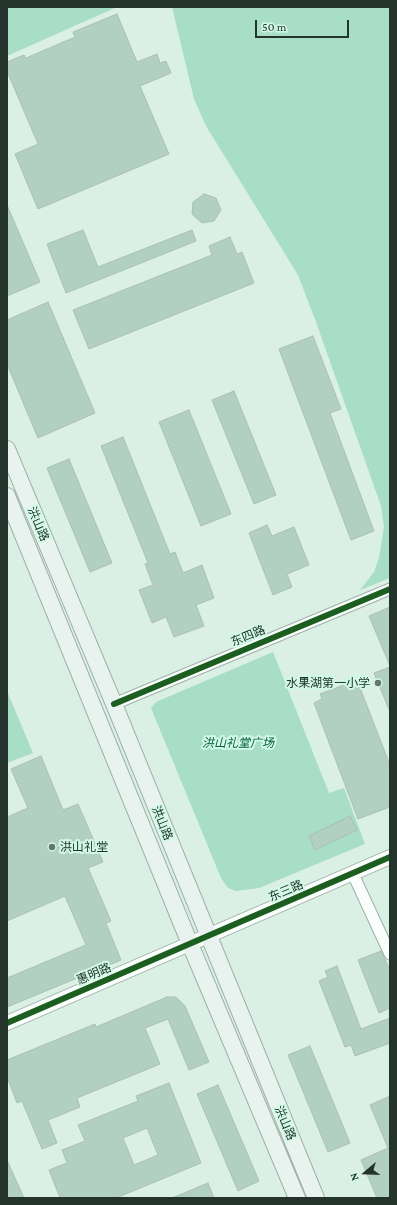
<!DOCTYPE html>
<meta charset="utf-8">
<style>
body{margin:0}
#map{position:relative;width:397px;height:1205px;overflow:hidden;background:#daf0e5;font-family:"Crimson Pro",serif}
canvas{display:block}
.frame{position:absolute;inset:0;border:8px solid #24342d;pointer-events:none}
.north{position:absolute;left:345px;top:1153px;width:40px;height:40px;-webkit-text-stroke:3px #d1f9e6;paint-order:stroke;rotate:251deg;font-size:11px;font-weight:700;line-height:16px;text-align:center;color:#24342d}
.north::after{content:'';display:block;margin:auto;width:14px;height:18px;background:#24342d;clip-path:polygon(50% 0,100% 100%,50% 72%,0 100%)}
.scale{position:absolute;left:255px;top:20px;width:94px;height:18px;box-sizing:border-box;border:2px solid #24342d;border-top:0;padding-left:5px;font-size:12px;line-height:14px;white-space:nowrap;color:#24342d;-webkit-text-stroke:3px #d1f9e6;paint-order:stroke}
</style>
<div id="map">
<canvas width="397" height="1205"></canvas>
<div class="frame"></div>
<div class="north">N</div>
<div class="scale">50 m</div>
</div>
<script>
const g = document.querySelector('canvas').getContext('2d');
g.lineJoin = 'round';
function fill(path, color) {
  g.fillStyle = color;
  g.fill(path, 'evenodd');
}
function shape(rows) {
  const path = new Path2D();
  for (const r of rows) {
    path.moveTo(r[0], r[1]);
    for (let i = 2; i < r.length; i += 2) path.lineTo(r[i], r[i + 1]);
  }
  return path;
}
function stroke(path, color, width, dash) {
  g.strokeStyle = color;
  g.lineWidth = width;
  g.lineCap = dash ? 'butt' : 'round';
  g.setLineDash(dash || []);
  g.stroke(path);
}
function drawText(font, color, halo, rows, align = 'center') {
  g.font = font + ' "Crimson Pro","Noto Sans SC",serif';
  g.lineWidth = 4;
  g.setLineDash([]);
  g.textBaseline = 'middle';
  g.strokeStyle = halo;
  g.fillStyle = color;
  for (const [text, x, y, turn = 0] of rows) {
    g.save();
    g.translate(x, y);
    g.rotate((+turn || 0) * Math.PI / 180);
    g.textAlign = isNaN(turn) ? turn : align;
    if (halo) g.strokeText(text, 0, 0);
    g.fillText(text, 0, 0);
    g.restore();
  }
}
fill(shape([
 [7,7,117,7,7,56],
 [172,7,390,7,390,578,360,590,374,572,379,558,384,527,381,506,316,322,298,275,206,126,194,99],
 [273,652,329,793,344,788,365,844,259,888,236,891,228,888,221,878,151,708,156,702],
 [7,691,33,753,7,763]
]), '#a8ddc6');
const building = shape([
 [117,14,137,62,157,54,160,63,166,61,171,73,140,86,169,154,38,209,15,154,38,144,7,71,7,62,24,55,26,58,75,37,73,32,117,14],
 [204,194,216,198,221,210,214,221,202,223,192,214,193,202,204,194],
 [7,205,40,282,7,296,7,205],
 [83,230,98,267,192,230,196,241,66,293,47,244,83,230],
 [230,237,237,254,242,252,254,283,89,349,73,310,212,255,209,246,230,237],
 [48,302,95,413,38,438,7,364,7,320,48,302],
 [313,336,341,409,330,413,374,531,351,540,279,349,313,336],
 [234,391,276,495,254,504,212,400,234,391],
 [189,410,231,514,201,526,159,422,189,410],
 [123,437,170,554,175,552,183,573,202,565,214,598,196,605,204,626,174,637,166,617,152,623,139,590,153,585,145,564,148,563,101,446,123,437],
 [69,459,112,563,90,572,47,468,69,459],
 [267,525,272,536,294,527,309,565,287,574,292,587,273,595,249,533,267,525],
 [390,607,390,666,369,616,390,607],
 [390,667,390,712,374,673,390,667],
 [357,680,390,765,390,807,358,819,314,703,322,699,320,694,357,680],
 [41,756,63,810,78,804,103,862,88,868,111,921,106,923,121,960,7,1007,7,978,86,945,65,896,7,921,7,817,28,808,11,769,41,756],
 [350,816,357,830,315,850,309,836,350,816],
 [381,951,390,970,390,1008,379,1013,358,960,381,951],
 [337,966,361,1029,390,1018,390,1043,355,1056,351,1045,345,1047,319,981,328,977,325,971,337,966],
 [167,997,176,997,185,1006,209,1062,189,1070,168,1019,145,1028,160,1064,77,1098,80,1107,48,1120,57,1143,42,1149,22,1101,17,1103,7,1077,7,1060,95,1024,96,1027,167,997],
 [310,1046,350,1143,328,1152,288,1055,310,1046],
 [169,1083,201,1163,116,1198,60,1198,49,1170,67,1163,62,1150,85,1141,78,1125,138,1101,136,1096,169,1083],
 [147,1128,158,1155,134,1165,123,1138,147,1128],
 [218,1085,259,1181,238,1191,197,1094,218,1085],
 [390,1096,390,1198,377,1198,361,1160,388,1148,370,1105,390,1096],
 [7,1160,24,1198,7,1198,7,1160],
 [208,1183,214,1198,172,1198,208,1183]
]);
fill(building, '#b1d0c3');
stroke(building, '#acbeb6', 1);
const minor = shape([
 [114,704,390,589],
 [353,874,390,954]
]);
const tertiary = shape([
 [7,1023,390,857]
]);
const secondary = shape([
 [7,449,114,704,316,1198],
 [7,496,190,944,297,1198]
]);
stroke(minor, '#9fb0a8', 13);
stroke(tertiary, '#9fb0a8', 16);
stroke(secondary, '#9fb0a8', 18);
stroke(minor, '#f9fdfb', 11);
stroke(tertiary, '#f9fdfb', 14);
stroke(secondary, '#e8f3ef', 16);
stroke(shape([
 [114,704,390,589],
 [7,1023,390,857]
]), '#1b5e20', 6);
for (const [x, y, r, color] of [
 [378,683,4,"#64766d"],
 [52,847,4,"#64766d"]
]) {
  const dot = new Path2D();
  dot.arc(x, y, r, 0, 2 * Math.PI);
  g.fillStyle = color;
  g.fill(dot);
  stroke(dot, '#d1f9e6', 1.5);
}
drawText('12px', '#24342d', '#d1f9e6', [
 ["洪山路",38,524,67],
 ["东四路",248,636,-22],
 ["洪山路",162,823,68],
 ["东三路",286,891,-23],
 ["惠明路",94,974,-23],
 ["洪山路",285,1123,67]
]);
drawText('12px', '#24342d', '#d1f9e6', [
 ["水果湖第一小学",370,683],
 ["洪山礼堂",60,847,"left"]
], 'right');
drawText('italic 12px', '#096247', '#d1f9e6', [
 ["洪山礼堂广场",238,743]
]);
</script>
